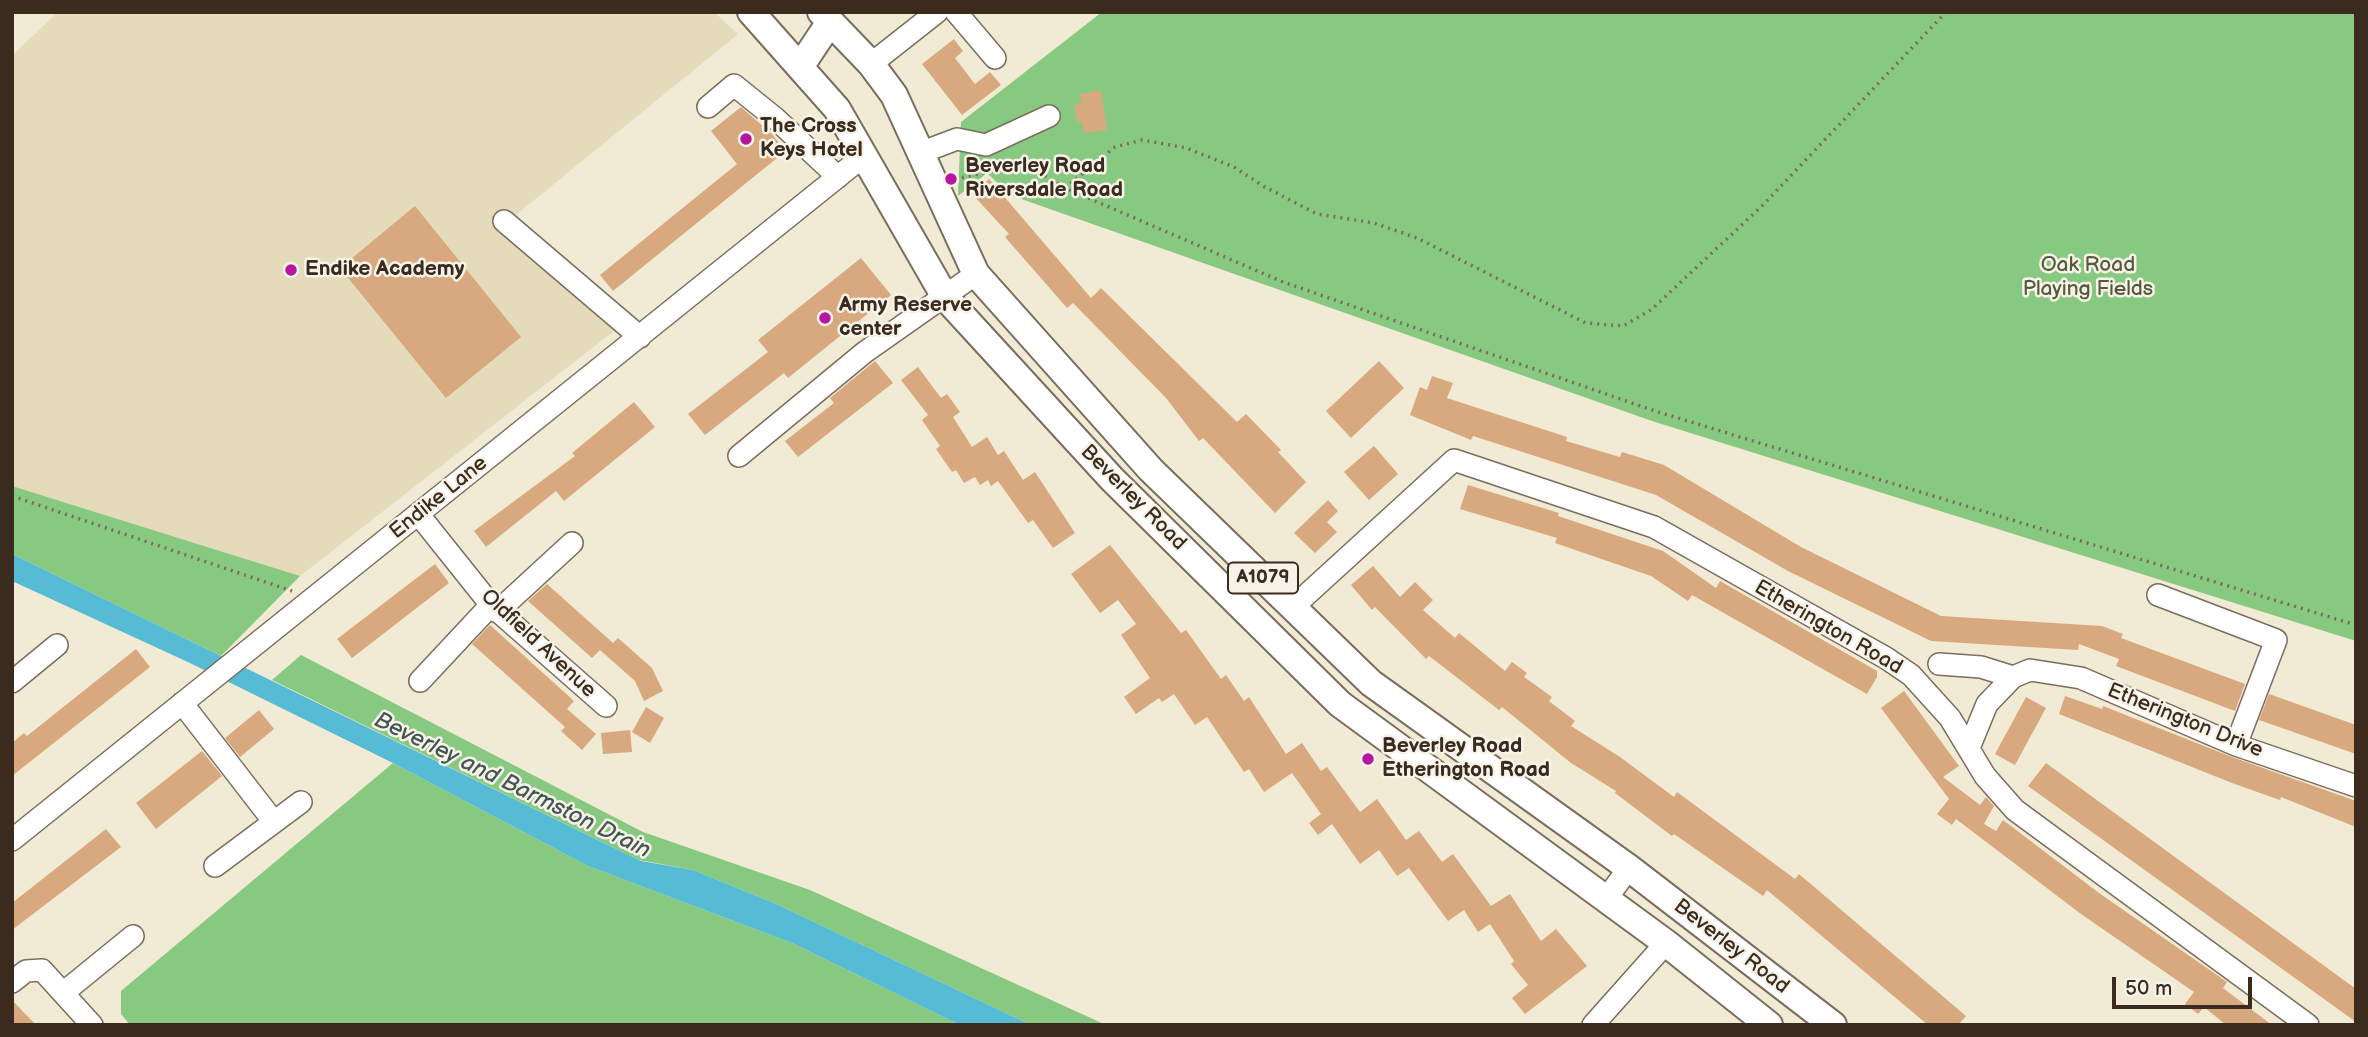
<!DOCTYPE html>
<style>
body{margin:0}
#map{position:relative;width:2368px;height:1037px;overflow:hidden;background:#f1ead4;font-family:"Balsamiq Sans",sans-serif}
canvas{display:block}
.frame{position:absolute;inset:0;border:14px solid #3b2a1e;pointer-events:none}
.scale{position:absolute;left:2112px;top:977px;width:140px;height:32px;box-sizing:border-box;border:4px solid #3b2a1e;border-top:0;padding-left:9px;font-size:21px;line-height:24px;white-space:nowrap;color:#3b2a1e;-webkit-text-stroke:5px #f7f3e8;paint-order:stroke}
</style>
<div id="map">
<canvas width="2368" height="1037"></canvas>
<div class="frame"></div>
<div class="scale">50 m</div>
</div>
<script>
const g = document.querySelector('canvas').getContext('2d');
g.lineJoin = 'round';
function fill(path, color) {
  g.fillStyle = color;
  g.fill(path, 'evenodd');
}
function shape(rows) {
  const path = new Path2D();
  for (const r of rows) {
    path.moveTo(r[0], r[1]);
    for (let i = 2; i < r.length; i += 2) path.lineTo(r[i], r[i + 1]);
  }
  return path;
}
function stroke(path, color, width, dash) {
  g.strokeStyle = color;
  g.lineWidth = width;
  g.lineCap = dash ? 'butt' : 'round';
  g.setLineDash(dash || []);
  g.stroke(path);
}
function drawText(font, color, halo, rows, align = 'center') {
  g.font = font + ' "Balsamiq Sans",sans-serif';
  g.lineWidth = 5;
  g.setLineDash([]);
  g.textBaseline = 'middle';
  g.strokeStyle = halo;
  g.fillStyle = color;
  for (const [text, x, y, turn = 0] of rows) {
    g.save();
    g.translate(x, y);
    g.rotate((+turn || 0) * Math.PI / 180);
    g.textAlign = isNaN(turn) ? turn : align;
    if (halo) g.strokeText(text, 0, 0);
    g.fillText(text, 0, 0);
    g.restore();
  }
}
fill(shape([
 [58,12,714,12,738,34,511,219,628,320,300,576,12,486,12,56]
]), '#e4dbba');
fill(shape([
 [1102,12,2356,12,2356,641,1652,421,1010,195,987,173,958,196,961,122],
 [12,486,300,576,221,656,12,554],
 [301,655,643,832,810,890,1106,1025,1031,1025,774,903,693,870,639,860,272,680],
 [393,763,588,866,792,943,960,1025,130,1025,121,1014,121,991]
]), '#88c981');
fill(shape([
 [12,554,641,861,693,870,774,903,1031,1025,960,1025,792,943,588,866,393,763,190,663,12,581]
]), '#56bbd4');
fill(shape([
 [954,39,963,51,955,58,975,84,990,72,1001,85,962,115,922,64],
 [1101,90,1107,130,1084,133,1082,121,1077,122,1074,105,1081,104,1080,94],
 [741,107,772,134,779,143,770,150,777,158,613,291,600,275,737,164,711,131],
 [989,179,1091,298,1101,288,1237,422,1246,414,1281,450,1278,452,1306,482,1275,513,1203,438,1199,441,1166,398,1073,303,1067,308,1005,237,1009,234,973,195],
 [415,206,521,337,446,398,340,268],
 [861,258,891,295,788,378,784,373,705,435,688,414,768,352,758,340],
 [875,361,893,383,798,457,785,441,834,403,830,398],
 [1379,361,1404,388,1351,438,1326,411],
 [918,367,941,398,947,394,960,412,953,417,972,447,987,437,998,455,1004,451,1023,480,1035,472,1075,533,1053,548,1033,520,1028,523,998,481,991,486,988,480,980,485,975,477,964,483,956,470,952,472,936,449,940,446,922,420,928,415,901,380],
 [1432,376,1453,383,1447,398,1567,437,1566,441,1620,457,1622,452,1664,465,1801,547,1941,616,2102,626,2123,634,2121,638,2245,684,2235,711,2116,666,2119,659,2079,644,2078,650,1931,641,1788,571,1656,495,1473,436,1471,440,1410,415,1420,387,1427,390],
 [634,402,655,427,564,501,556,491,486,547,474,531,575,456,572,453],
 [1374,446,1398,474,1369,500,1344,472],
 [1468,485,1559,513,1558,516,1663,551,1716,588,1720,581,1877,671,1877,677,1867,694,1692,595,1688,601,1651,576,1555,543,1557,538,1460,509],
 [1328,500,1338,511,1327,522,1337,532,1315,553,1294,533],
 [1110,545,1181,633,1186,630,1221,679,1226,675,1244,701,1249,697,1286,754,1302,743,1321,771,1327,767,1360,812,1377,799,1406,840,1419,831,1442,862,1453,854,1491,906,1510,894,1541,941,1556,929,1587,966,1525,1014,1512,998,1528,985,1511,964,1514,961,1490,924,1478,932,1464,910,1448,921,1409,868,1397,876,1379,850,1360,864,1332,824,1318,835,1309,823,1321,814,1292,773,1264,792,1249,769,1244,772,1207,717,1195,725,1174,694,1162,702,1159,698,1136,714,1124,697,1150,678,1121,635,1136,624,1118,600,1100,613,1071,574],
 [435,564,449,583,352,658,337,639],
 [1373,566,1400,597,1415,582,1433,600,1423,610,1455,638,1459,633,1505,671,1512,662,1527,673,1524,677,1552,697,1549,701,1575,721,1571,726,1620,757,1674,797,1677,792,1795,879,1799,874,1966,1016,1958,1025,1928,1025,1767,890,1763,896,1674,834,1672,836,1615,793,1616,791,1571,763,1502,707,1499,710,1429,656,1426,659,1375,607,1372,610,1351,585],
 [547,584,613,643,618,638,652,668,663,691,644,701,635,681,600,650,592,658,528,601],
 [490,625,574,701,567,709,596,734,582,750,561,731,565,727,472,644],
 [136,649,150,667,12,776,12,743,24,733,27,736],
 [1904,691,1959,766,1943,777,1980,805,1986,797,1994,806,1984,824,1996,831,2003,820,2099,893,2227,982,2223,988,2272,1025,2226,1025,2204,1007,2198,1014,2185,1004,2194,992,2081,914,1956,819,1952,825,1937,814,1949,799,1881,708],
 [2269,694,2356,725,2356,754,2259,720],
 [2065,696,2102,709,2103,706,2232,757,2356,801,2356,827,2281,797,2280,800,2232,783,2059,714],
 [2026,697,2046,708,2015,765,1995,754],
 [646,707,664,718,650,743,632,732],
 [259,710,274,729,240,757,225,738],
 [630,730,632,752,603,754,601,733],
 [202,751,222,776,156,829,136,803],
 [2046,763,2356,989,2356,1022,2028,786],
 [106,829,121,847,12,930,12,903],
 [12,1000,36,1025,12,1025]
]), '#d8a97f');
const minor = shape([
 [956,12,995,58],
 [871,64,937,12],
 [708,107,734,85,775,118,838,177],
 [920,153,957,139,986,145,1049,116],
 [504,221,640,337],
 [739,456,865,352,976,274],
 [419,515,491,605,606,706],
 [2158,595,2276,640,2236,745],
 [1293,607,1454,460,1654,527,1886,658,1911,675,1950,718,1985,776,2015,810,2308,1025],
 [497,612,572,543],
 [1939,664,1981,667,2013,677],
 [420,681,491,605],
 [12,682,57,645],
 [182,703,274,822],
 [1969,748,1987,704,2013,677,2030,670,2081,678,2236,745,2356,786],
 [12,840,865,155],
 [215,866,301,802],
 [1606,899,1629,868],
 [12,982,26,971,42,970,92,1025],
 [63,993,133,936],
 [1593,1025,1666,943]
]);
const major = shape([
 [751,12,837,109,945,297,1112,479,1340,704,1666,943,1769,1025],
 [821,12,871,64,894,95,976,274,1151,470,1371,683,1629,868,1833,1025],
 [800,67,830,22]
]);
stroke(minor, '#7b6d5e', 24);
stroke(major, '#7b6d5e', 30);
stroke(shape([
 [955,179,984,173,1018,159,1065,188,1283,282,1655,411,2356,625],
 [1065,188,1115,147,1142,140,1186,148,1234,167,1263,186,1317,214,1374,223,1417,238,1586,323,1623,326,1651,310,1763,205,1946,12],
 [12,496,292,591]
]), '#7b6d5e', 3.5, [2, 5]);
stroke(minor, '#fff', 21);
stroke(major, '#fff', 26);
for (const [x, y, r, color] of [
 [746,139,7,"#b5179e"],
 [951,179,7,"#b5179e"],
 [291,270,7,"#b5179e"],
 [825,318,7,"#b5179e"],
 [1368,759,7,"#b5179e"]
]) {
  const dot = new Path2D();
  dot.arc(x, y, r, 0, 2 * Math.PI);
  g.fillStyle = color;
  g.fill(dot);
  stroke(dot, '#f7f3e8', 2.5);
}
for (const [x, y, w] of [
 [1263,578,70]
]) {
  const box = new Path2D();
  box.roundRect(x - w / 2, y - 15.5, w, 31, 5);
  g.fillStyle = '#f7f3e8';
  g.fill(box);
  stroke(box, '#3b2a1e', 2);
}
drawText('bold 19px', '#3b2a1e', null, [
 ["A1079",1263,578]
]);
drawText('bold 21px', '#3b2a1e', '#f7f3e8', [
 ["The Cross",760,127],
 ["Keys Hotel",760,151],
 ["Beverley Road",965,167],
 ["Riversdale Road",965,191],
 ["Endike Academy",305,270],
 ["Army Reserve",839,306],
 ["center",839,330],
 ["Beverley Road",1382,747],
 ["Etherington Road",1382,771]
], 'left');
drawText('21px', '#525a3c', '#f7f3e8', [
 ["Oak Road",2088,266],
 ["Playing Fields",2088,290]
]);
drawText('21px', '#3b2a1e', '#f7f3e8', [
 ["Endike Lane",439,498,-39],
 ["Beverley Road",1133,498,45],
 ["Etherington Road",1828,628,30],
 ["Oldfield Avenue",538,644,43],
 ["Etherington Drive",2185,721,22],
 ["Beverley Road",1731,947,38]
]);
drawText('italic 23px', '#435655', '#f7f3e8', [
 ["Beverley and Barmston Drain",512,786,26]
]);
</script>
